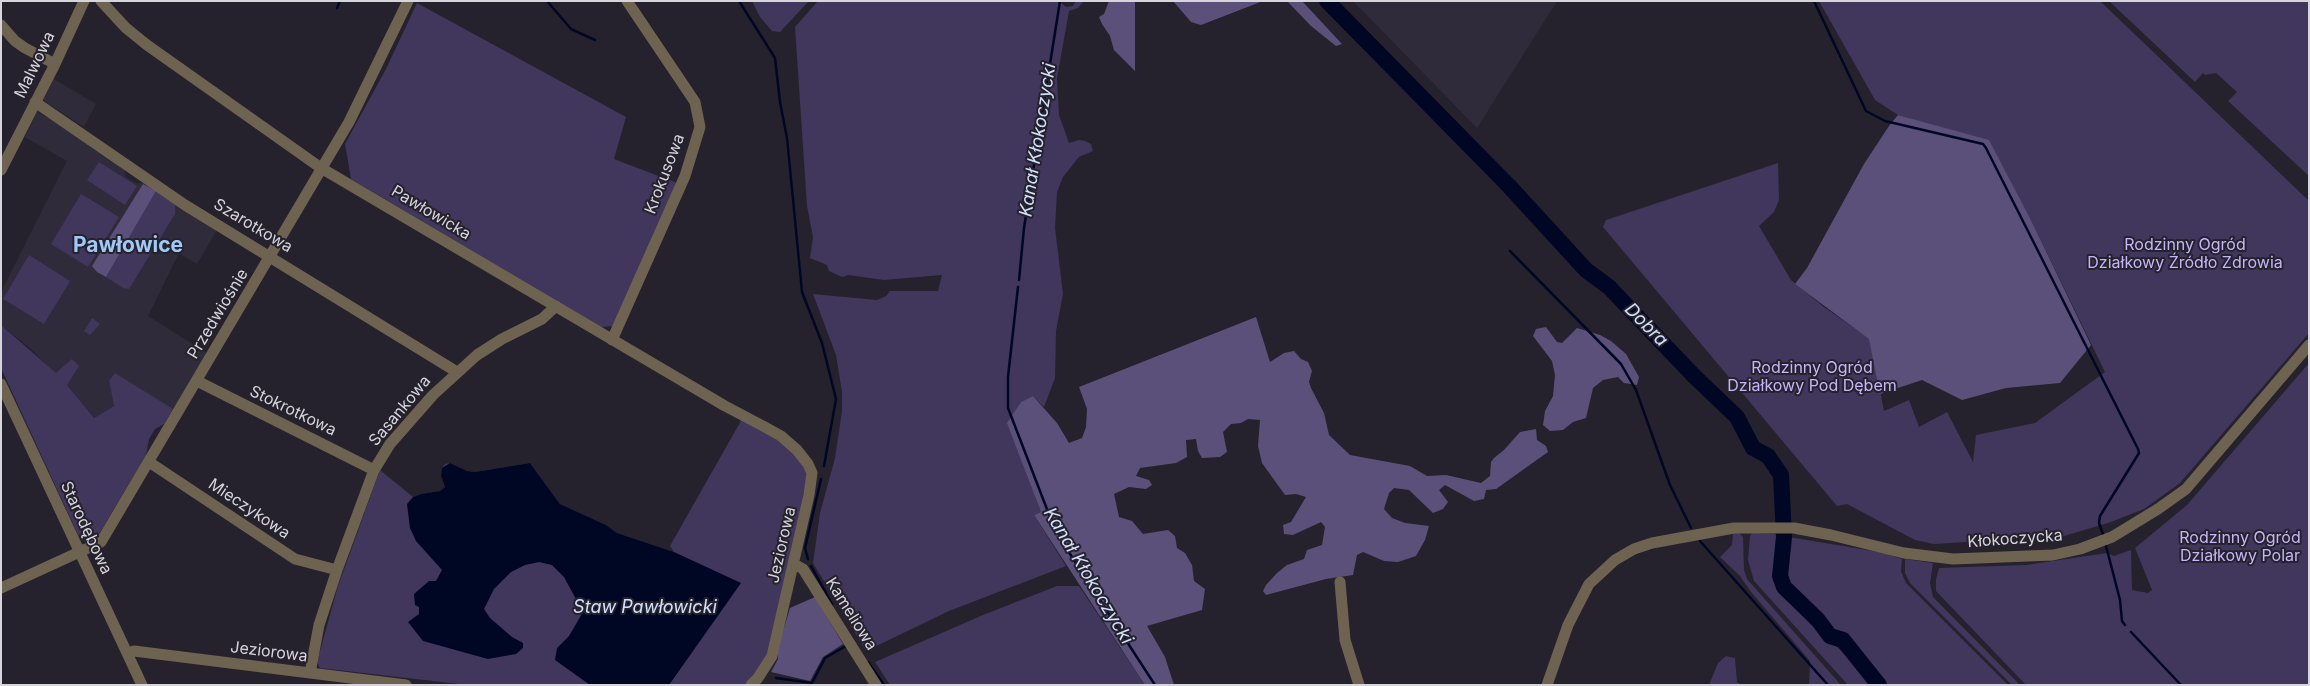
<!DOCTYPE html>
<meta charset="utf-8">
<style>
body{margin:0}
#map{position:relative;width:2310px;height:686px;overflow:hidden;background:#25222d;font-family:Inter,sans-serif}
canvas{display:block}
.frame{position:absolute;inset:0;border:2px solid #d6d5dc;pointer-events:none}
</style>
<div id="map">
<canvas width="2310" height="686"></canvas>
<div class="frame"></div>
</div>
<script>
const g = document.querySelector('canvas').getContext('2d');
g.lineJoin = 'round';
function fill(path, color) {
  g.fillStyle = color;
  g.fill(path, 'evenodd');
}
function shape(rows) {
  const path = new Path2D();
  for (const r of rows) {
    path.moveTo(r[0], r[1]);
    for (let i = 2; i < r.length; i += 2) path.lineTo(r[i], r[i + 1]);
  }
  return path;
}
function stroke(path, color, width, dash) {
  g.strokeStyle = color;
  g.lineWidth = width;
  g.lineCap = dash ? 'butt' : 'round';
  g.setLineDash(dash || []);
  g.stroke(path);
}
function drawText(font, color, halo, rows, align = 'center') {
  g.font = font + ' Inter,sans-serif';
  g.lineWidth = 4;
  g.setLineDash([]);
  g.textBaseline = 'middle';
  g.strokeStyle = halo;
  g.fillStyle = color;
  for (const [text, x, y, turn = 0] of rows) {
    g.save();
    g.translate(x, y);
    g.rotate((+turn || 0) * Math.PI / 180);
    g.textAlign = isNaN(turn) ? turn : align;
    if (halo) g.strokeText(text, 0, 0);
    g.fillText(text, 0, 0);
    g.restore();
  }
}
fill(shape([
 [1353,1,1557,1,1477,128],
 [54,79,96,104,84,127,43,100],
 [37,112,59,124,124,168,126,177,136,183,146,183,217,230,197,264,179,253,148,316,207,353,173,409,109,381,114,406,94,418,67,385,30,348,1,325,1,292,67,161,25,137]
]), '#2f2b3b');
fill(shape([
 [752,1,809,1,780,32,772,31,760,17],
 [818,1,1059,1,1066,7,1073,6,1076,1,1084,1,1078,8,1069,11,1057,78,1059,115,1069,143,1079,140,1085,141,1091,144,1093,151,1079,157,1063,177,1057,192,1055,228,1063,294,1056,331,1055,378,1044,407,1033,396,1021,402,1008,423,1041,512,1034,515,1066,566,949,611,866,651,813,563,820,513,835,458,842,411,842,392,836,355,813,294,877,300,886,296,890,291,938,291,942,275,884,280,848,275,842,277,829,271,827,265,810,258,813,237,807,206,795,27],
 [1819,1,2100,1,2309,201,2309,333,2180,483,2144,509,2111,522,2064,536,1934,544,1915,540,1847,504,1837,506,1603,227,1606,220,1778,163,1779,200,1774,212,1759,226,1791,280,1824,307,1870,339,1884,411,1909,400,1919,427,1947,412,1973,462,1976,435,2035,423,2105,372,2030,218,1989,141,1898,115,1875,100],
 [2109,1,2309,1,2309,176,2228,101,2237,92,2216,73,2205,75,2203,73,2195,82],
 [417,3,626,117,614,159,677,183,614,326,601,327,351,179,345,144,386,69],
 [99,162,137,186,125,205,87,180],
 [156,191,175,203,175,214,129,289,123,288,106,277],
 [81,194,119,217,88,267,51,244],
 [29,255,70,281,44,324,3,299],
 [92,318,100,324,90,335,84,331],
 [1,325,56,373,72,359,79,366,67,385,94,418,114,406,109,381,115,373,173,409,164,424,155,429,149,439,146,455,96,539,91,543,80,539,1,368],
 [2309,363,2309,685,2026,685,1936,591,1936,579,1939,568,2026,565,2107,553,2114,556,2131,550,2132,590,2148,593,2152,590,2135,548,2187,505],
 [742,419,766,432,794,452,807,472,808,480,768,653,763,664,746,685,468,685,320,668,317,662,338,586,380,470,413,497,421,494,440,491,445,487,441,476,442,468,445,464,450,463,467,471,475,472,530,463,560,504,606,525,617,533,674,552,670,546],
 [1738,532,1743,537,1744,570,1747,579,1841,685,1809,685,1810,661,1751,592,1740,576,1720,557,1732,545,1733,533],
 [1752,533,1789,535,1789,537,1885,553,1902,559,1901,571,1906,583,2008,685,1885,685,1847,639,1833,631,1803,599,1796,605,1822,634,1847,656,1871,685,1848,685,1754,581,1748,560,1750,536],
 [1905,559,1933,563,1930,583,1933,597,2020,685,2012,685,1910,583,1905,573],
 [1057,586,1079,586,1145,685,890,685,875,662,983,615],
 [1726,656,1735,658,1737,682,1741,685,1709,685,1718,663]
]), '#41365c');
fill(shape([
 [1109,1,1135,1,1135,71,1114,50,1110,36,1102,24,1099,17,1104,14],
 [1173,1,1263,1,1201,25,1191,22],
 [1287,1,1302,1,1342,44,1336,46,1311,26],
 [1898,115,1989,140,2030,218,2091,345,2060,383,2006,388,1962,400,1922,380,1880,394,1869,339,1795,284,1807,268,1864,164,1889,126],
 [143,184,156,191,106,277,97,272,92,266],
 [1256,317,1270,362,1284,353,1294,351,1301,359,1308,362,1312,371,1309,382,1311,388,1324,413,1329,435,1350,455,1410,466,1427,476,1446,475,1481,483,1490,476,1491,462,1494,458,1504,450,1520,432,1536,429,1537,440,1546,446,1548,452,1496,489,1486,490,1484,499,1474,501,1445,485,1439,490,1448,502,1443,509,1433,513,1409,490,1394,488,1389,493,1384,509,1392,518,1405,523,1429,526,1425,540,1416,556,1398,562,1384,561,1363,552,1357,555,1353,575,1326,579,1266,595,1263,591,1266,585,1277,573,1287,565,1304,559,1307,550,1322,545,1325,527,1321,522,1293,535,1284,534,1283,525,1291,522,1306,497,1296,494,1285,495,1262,463,1258,446,1260,420,1248,419,1241,423,1231,424,1223,432,1227,452,1220,457,1202,458,1198,451,1196,439,1186,440,1187,457,1176,463,1140,468,1136,476,1149,480,1152,485,1146,489,1129,487,1114,494,1119,517,1132,521,1143,534,1168,530,1175,536,1177,548,1185,553,1192,565,1194,581,1205,589,1202,610,1147,626,1165,657,1174,685,1145,685,1034,515,1041,512,1007,423,1021,402,1033,396,1057,423,1069,443,1082,438,1086,427,1087,409,1079,387],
 [1546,327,1557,342,1562,343,1577,328,1600,335,1611,341,1626,354,1639,377,1637,385,1624,383,1618,377,1603,380,1593,388,1586,418,1573,422,1563,430,1550,431,1543,425,1545,411,1553,396,1555,375,1552,361,1533,336,1536,329],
 [815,597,843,644,823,657,810,681,771,672,778,659,778,648,790,608]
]), '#5b5079');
fill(shape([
 [450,463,467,471,475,472,530,463,560,504,606,525,617,533,674,552,741,583,669,685,590,685,555,660,557,648,569,636,583,612,564,577,552,565,539,562,525,565,511,572,494,589,484,609,490,618,512,637,523,643,523,648,516,654,488,659,423,641,408,622,419,614,419,607,415,605,414,594,429,581,436,581,442,570,416,541,410,528,407,504,413,497,421,494,440,491,445,487,441,476,442,468]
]), '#000725');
stroke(shape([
 [547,1,571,29,595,40],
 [739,1,775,58,780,102,787,138,802,292,822,343,836,399,824,466],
 [1814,1,1866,111,1885,121,1983,144,1986,148,2138,449,2139,453,2100,516,2099,523,2104,537],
 [337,8,340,1],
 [1510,251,1621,364,1636,390,1670,485,1691,528],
 [1019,280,1024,228,1060,1],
 [1018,287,1008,377,1008,408,1050,517,1070,554,1155,685],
 [1700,541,1828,685],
 [2105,542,2120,600,2122,621,2125,625],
 [808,559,805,548,821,479],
 [811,566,832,604],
 [2131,632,2181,685],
 [868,662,884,685],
 [776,678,812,683,825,658,846,646]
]), '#000725', 2.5);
stroke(shape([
 [1327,1,1509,186,1586,270,1609,287,1694,376,1737,417,1753,448,1768,456,1781,475,1784,537,1780,576,1784,587,1818,620,1830,636,1843,640,1879,685]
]), '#000725', 16);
stroke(shape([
 [101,1,126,28,147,45,321,168,725,406,763,426,781,436,797,450,808,464,812,473,809,495,772,656,758,678,751,685],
 [1,25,15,41,25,48,55,64],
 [35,102,185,205,457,372],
 [1,170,55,64,84,1],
 [612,340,685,176,700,127,695,102,627,1],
 [197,381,374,470],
 [1,384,142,685],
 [149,462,295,559,337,570],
 [794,564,803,569,876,685],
 [1340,582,1345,640,1359,685],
 [1,588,101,542,349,122,408,1],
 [127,653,134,651,406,685],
 [310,673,319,625,337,570,374,470,390,444,433,395,477,355,502,339,542,319,556,306],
 [1547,685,1568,625,1589,584,1615,560,1634,549,1652,543,1734,528,1794,528,1831,535,1904,553,1953,559,2053,555,2080,549,2112,537,2158,509,2186,489,2309,345]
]), '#6e6251', 11);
drawText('16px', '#d6d5dc', '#25222d', [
 ["Malwowa",35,65,-64],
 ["Krokusowa",665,174,-69],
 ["Pawłowicka",431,213,31],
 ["Szarotkowa",253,226,31],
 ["Przedwiośnie",218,314,-59],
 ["Stokrotkowa",293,411,26],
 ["Sasankowa",400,411,-50],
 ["Mieczykowa",249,509,34],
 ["Starodębowa",86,528,65],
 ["Kłokoczycka",2015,539,-4],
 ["Jeziorowa",782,545,-77],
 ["Kameliowa",851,614,58],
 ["Jeziorowa",269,652,7]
]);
drawText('16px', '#c6b5fa', '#25222d', [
 ["Rodzinny Ogród",2185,245],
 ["Działkowy Źródło Zdrowia",2185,263],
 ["Rodzinny Ogród",1812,368],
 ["Działkowy Pod Dębem",1812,386],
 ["Rodzinny Ogród",2240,538],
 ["Działkowy Polar",2240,556]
]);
drawText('italic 18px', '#d2e1fb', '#25222d', [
 ["Kanał Kłokoczycki",1038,140,-81],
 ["Dobra",1646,325,45],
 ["Kanał Kłokoczycki",1088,576,59],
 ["Staw Pawłowicki",645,608]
]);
drawText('bold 21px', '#a0c9f8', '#25222d', [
 ["Pawłowice",128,246]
]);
</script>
